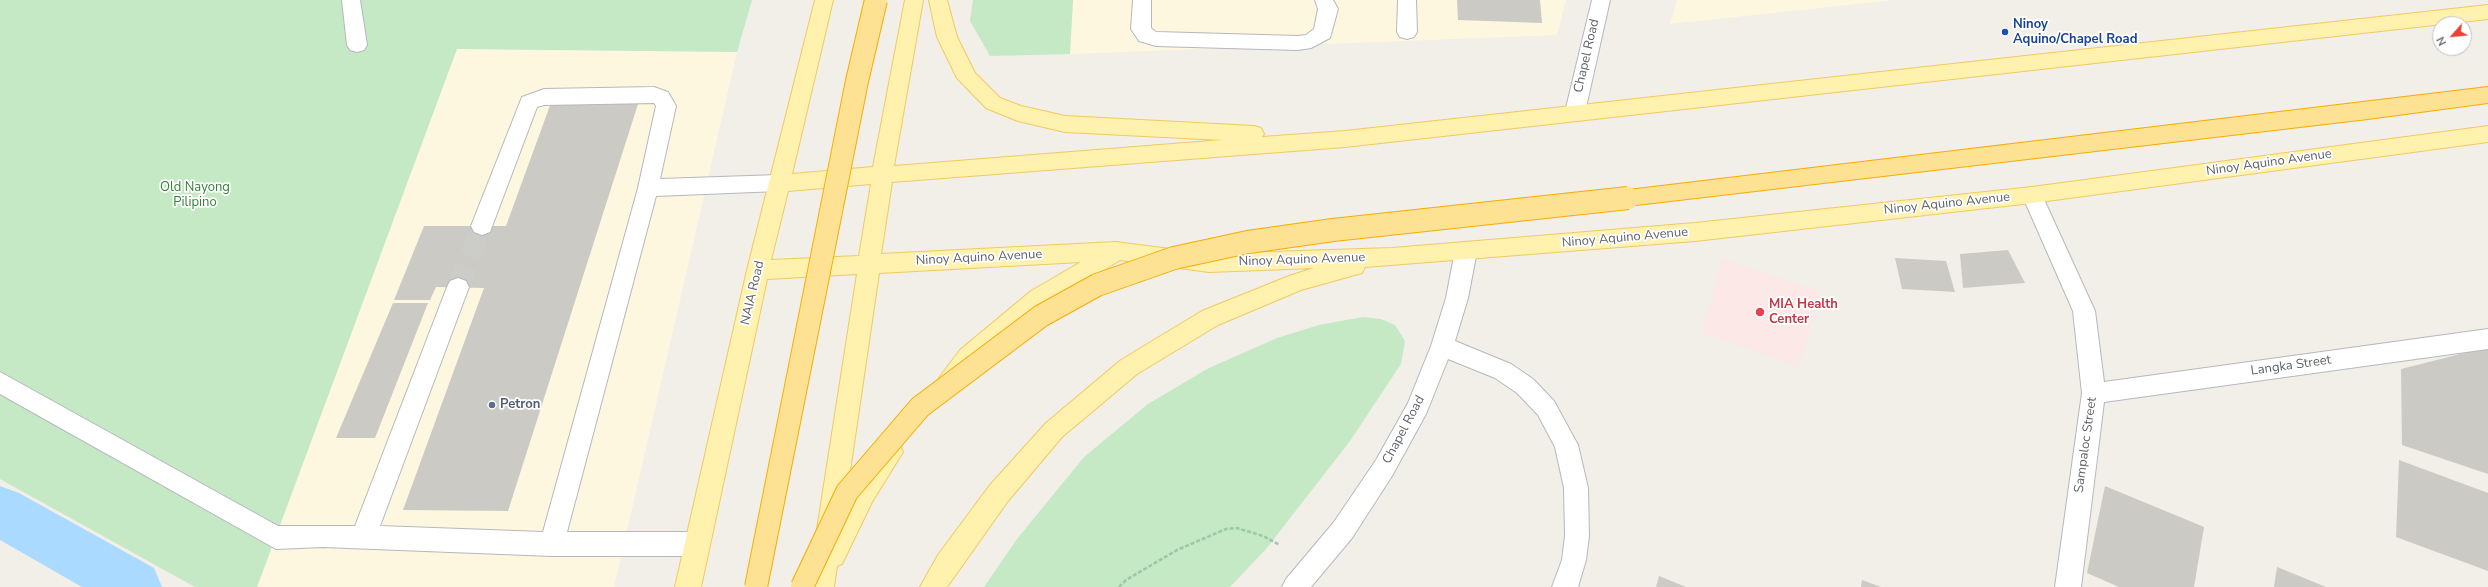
<!DOCTYPE html>
<style>
body{margin:0}
#map{position:relative;width:2488px;height:587px;overflow:hidden;background:#f1efe8;font-family:"Nunito Sans",sans-serif}
canvas{display:block}
.north{position:absolute;left:2432px;top:16px;width:40px;height:40px;box-sizing:border-box;background:#fff;border:1px solid #bfc1c3;border-radius:50%;rotate:243deg;font-size:11px;font-weight:700;line-height:16px;text-align:center;color:#5f6368}
.north::after{content:'';display:block;margin:auto;width:14px;height:18px;background:#ea4335;clip-path:polygon(50% 0,100% 100%,50% 72%,0 100%)}
</style>
<div id="map">
<canvas width="2488" height="587"></canvas>
<div class="north">N</div>
</div>
<script>
const g = document.querySelector('canvas').getContext('2d');
g.lineJoin = 'round';
function fill(path, color) {
  g.fillStyle = color;
  g.fill(path, 'evenodd');
}
function shape(rows) {
  const path = new Path2D();
  for (const r of rows) {
    path.moveTo(r[0], r[1]);
    for (let i = 2; i < r.length; i += 2) path.lineTo(r[i], r[i + 1]);
  }
  return path;
}
function stroke(path, color, width, dash) {
  g.strokeStyle = color;
  g.lineWidth = width;
  g.lineCap = dash ? 'butt' : 'round';
  g.setLineDash(dash || []);
  g.stroke(path);
}
function drawText(font, color, halo, rows, align = 'center') {
  g.font = font + ' "Nunito Sans",sans-serif';
  g.lineWidth = 3.5;
  g.setLineDash([]);
  g.textBaseline = 'middle';
  g.strokeStyle = halo;
  g.fillStyle = color;
  for (const [text, x, y, turn = 0] of rows) {
    g.save();
    g.translate(x, y);
    g.rotate((+turn || 0) * Math.PI / 180);
    g.textAlign = isNaN(turn) ? turn : align;
    if (halo) g.strokeText(text, 0, 0);
    g.fillText(text, 0, 0);
    g.restore();
  }
}
fill(shape([
 [1073,0,1566,0,1557,35,1070,54],
 [1677,0,1894,0,1670,24],
 [457,49,737,52,614,587,257,587]
]), '#fef7e0');
fill(shape([
 [1723,259,1819,291,1799,367,1701,332]
]), '#fce8e6');
fill(shape([
 [0,0,752,0,737,52,457,49,257,587,195,587,0,479],
 [973,0,1073,0,1070,54,990,56,970,21],
 [1363,317,1381,319,1395,325,1405,341,1401,364,1350,441,1266,549,1230,587,984,587,1017,539,1084,457,1148,404,1207,369,1277,338,1319,325]
]), '#c5e8c5');
fill(shape([
 [0,486,19,493,154,568,162,587,82,587,0,540,0,486]
]), '#aadaff');
fill(shape([
 [1457,0,1540,0,1542,23,1458,20],
 [552,100,639,101,508,511,403,510,484,288,436,287,430,300,394,300,424,226,506,226],
 [2008,250,2025,283,1963,288,1960,254],
 [1895,258,1946,261,1955,292,1902,289],
 [393,303,428,303,375,438,336,438],
 [2488,347,2488,474,2402,445,2401,369],
 [2399,460,2488,493,2488,571,2396,537],
 [2105,486,2204,527,2194,587,2119,587,2087,573],
 [2277,567,2326,587,2274,587],
 [1659,576,1686,587,1656,587],
 [1862,580,1881,587,1861,587]
]), '#cccac5');
stroke(shape([
 [458,287,482,226]
]), '#ccccc8', 22, [22, 11]);
const minor = shape([
 [342,0,360,0,367,45,364,50,357,52,350,50,347,45,342,0],
 [1133,0,1151,0,1151,28,1156,32,1298,36,1306,35,1314,29,1318,9,1315,0,1333,0,1338,9,1330,38,1311,48,1298,50,1156,46,1139,41,1131,29,1133,0],
 [1398,0,1416,0,1417,32,1414,37,1407,39,1400,37,1397,32,1398,0],
 [1592,0,1610,0,1585,112,1582,117,1575,120,1568,117,1565,112,1592,0],
 [654,87,668,92,676,106,660,179,779,175,786,177,789,183,786,189,779,191,656,196,567,532,697,532,706,536,709,544,706,552,697,556,552,556,323,547,276,549,0,394,0,372,278,526,355,526,447,287,450,281,458,278,466,281,469,287,380,526,543,532,638,188,656,106,654,103,544,105,537,107,490,232,482,235,474,232,471,226,522,97,544,89,654,87],
 [2032,187,2039,189,2042,195,2095,311,2104,382,2488,329,2488,349,2104,402,2081,587,2055,587,2082,393,2073,311,2022,195,2025,189,2032,187],
 [1466,242,1474,245,1477,251,1468,298,1455,341,1511,364,1533,379,1554,401,1578,445,1588,488,1589,536,1586,560,1578,587,1552,587,1562,560,1565,536,1564,488,1555,447,1538,415,1517,393,1495,378,1448,359,1426,414,1392,476,1352,538,1311,587,1282,587,1286,579,1334,522,1376,460,1408,403,1431,346,1446,298,1455,251,1458,245,1466,242]
]);
const major = shape([
 [815,0,833,0,792,174,873,167,905,0,923,0,894,166,1223,140,1065,132,1018,121,986,108,957,78,937,37,929,0,947,0,957,37,975,73,1000,98,1021,106,1065,116,1254,126,1261,128,1264,134,1262,137,1345,131,2488,5,2488,19,1345,147,892,182,881,254,1116,242,1209,254,1392,248,1695,223,2032,187,2488,126,2488,142,2032,203,1695,241,1365,267,1362,273,1301,290,1218,325,1137,374,1062,437,1008,501,947,587,920,587,938,555,990,485,1046,423,1121,360,1202,311,1289,276,1314,268,1209,272,1120,260,1047,305,976,364,958,385,950,388,942,385,939,378,960,350,1031,291,1081,262,879,273,845,505,854,486,883,444,891,441,899,444,903,452,872,502,842,564,837,566,834,587,808,587,857,274,767,279,701,587,675,587,747,270,815,0],
 [871,184,859,256,771,260,788,191,871,184]
]);
const highway = shape([
 [2488,87,2488,103,2368,119,1628,206,1621,204,1617,198,1621,192,1628,190,2488,87]
]);
stroke(minor, '#b5b8bc', 2);
stroke(major, '#f2c960', 2);
stroke(highway, '#f9ab00', 2);
stroke(shape([
 [1119,587,1126,580,1177,550,1226,529,1237,528,1263,536,1280,545]
]), '#9cc7a9', 2.5, [4, 2]);
fill(minor, '#fff');
fill(major, '#fff2af');
fill(highway, '#fde293');
const highwayBridge = shape([
 [756,587,857,81,876,0],
 [802,587,847,492,920,407,1041,316,1097,285,1174,258,1248,242,1333,230,1628,198]
]);
stroke(highwayBridge, '#f9ab00', 24, []);
stroke(highwayBridge, '#fde293', 22);
for (const [x, y, r, color] of [
 [2005,32,4,"#1a4fb4"],
 [1760,312,5,"#e0444e"],
 [492,405,4,"#5c6f8a"]
]) {
  const dot = new Path2D();
  dot.arc(x, y, r, 0, 2 * Math.PI);
  g.fillStyle = color;
  g.fill(dot);
  stroke(dot, '#fff', 1.5);
}
drawText('bold 13px', '#164399', '#fff', [
 ["Ninoy",2013,25],
 ["Aquino/Chapel Road",2013,40]
], 'left');
drawText('13px', '#5f6368', '#fff', [
 ["Chapel Road",1587,56,-77],
 ["Ninoy Aquino Avenue",2269,163,-8],
 ["Ninoy Aquino Avenue",1947,204,-6],
 ["Ninoy Aquino Avenue",1625,238,-5],
 ["Ninoy Aquino Avenue",979,258,-3],
 ["Ninoy Aquino Avenue",1302,260,-2],
 ["NAIA Road",753,293,-77],
 ["Langka Street",2291,366,-8],
 ["Chapel Road",1404,430,-62],
 ["Sampaloc Street",2086,445,-82]
]);
drawText('13px', '#348238', '#fff', [
 ["Old Nayong",195,188],
 ["Pilipino",195,203]
]);
drawText('bold 13px', '#be3a42', '#fff', [
 ["MIA Health",1769,305],
 ["Center",1769,320]
], 'left');
drawText('bold 13px', '#4e5e75', '#fff', [
 ["Petron",500,405]
], 'left');
</script>
